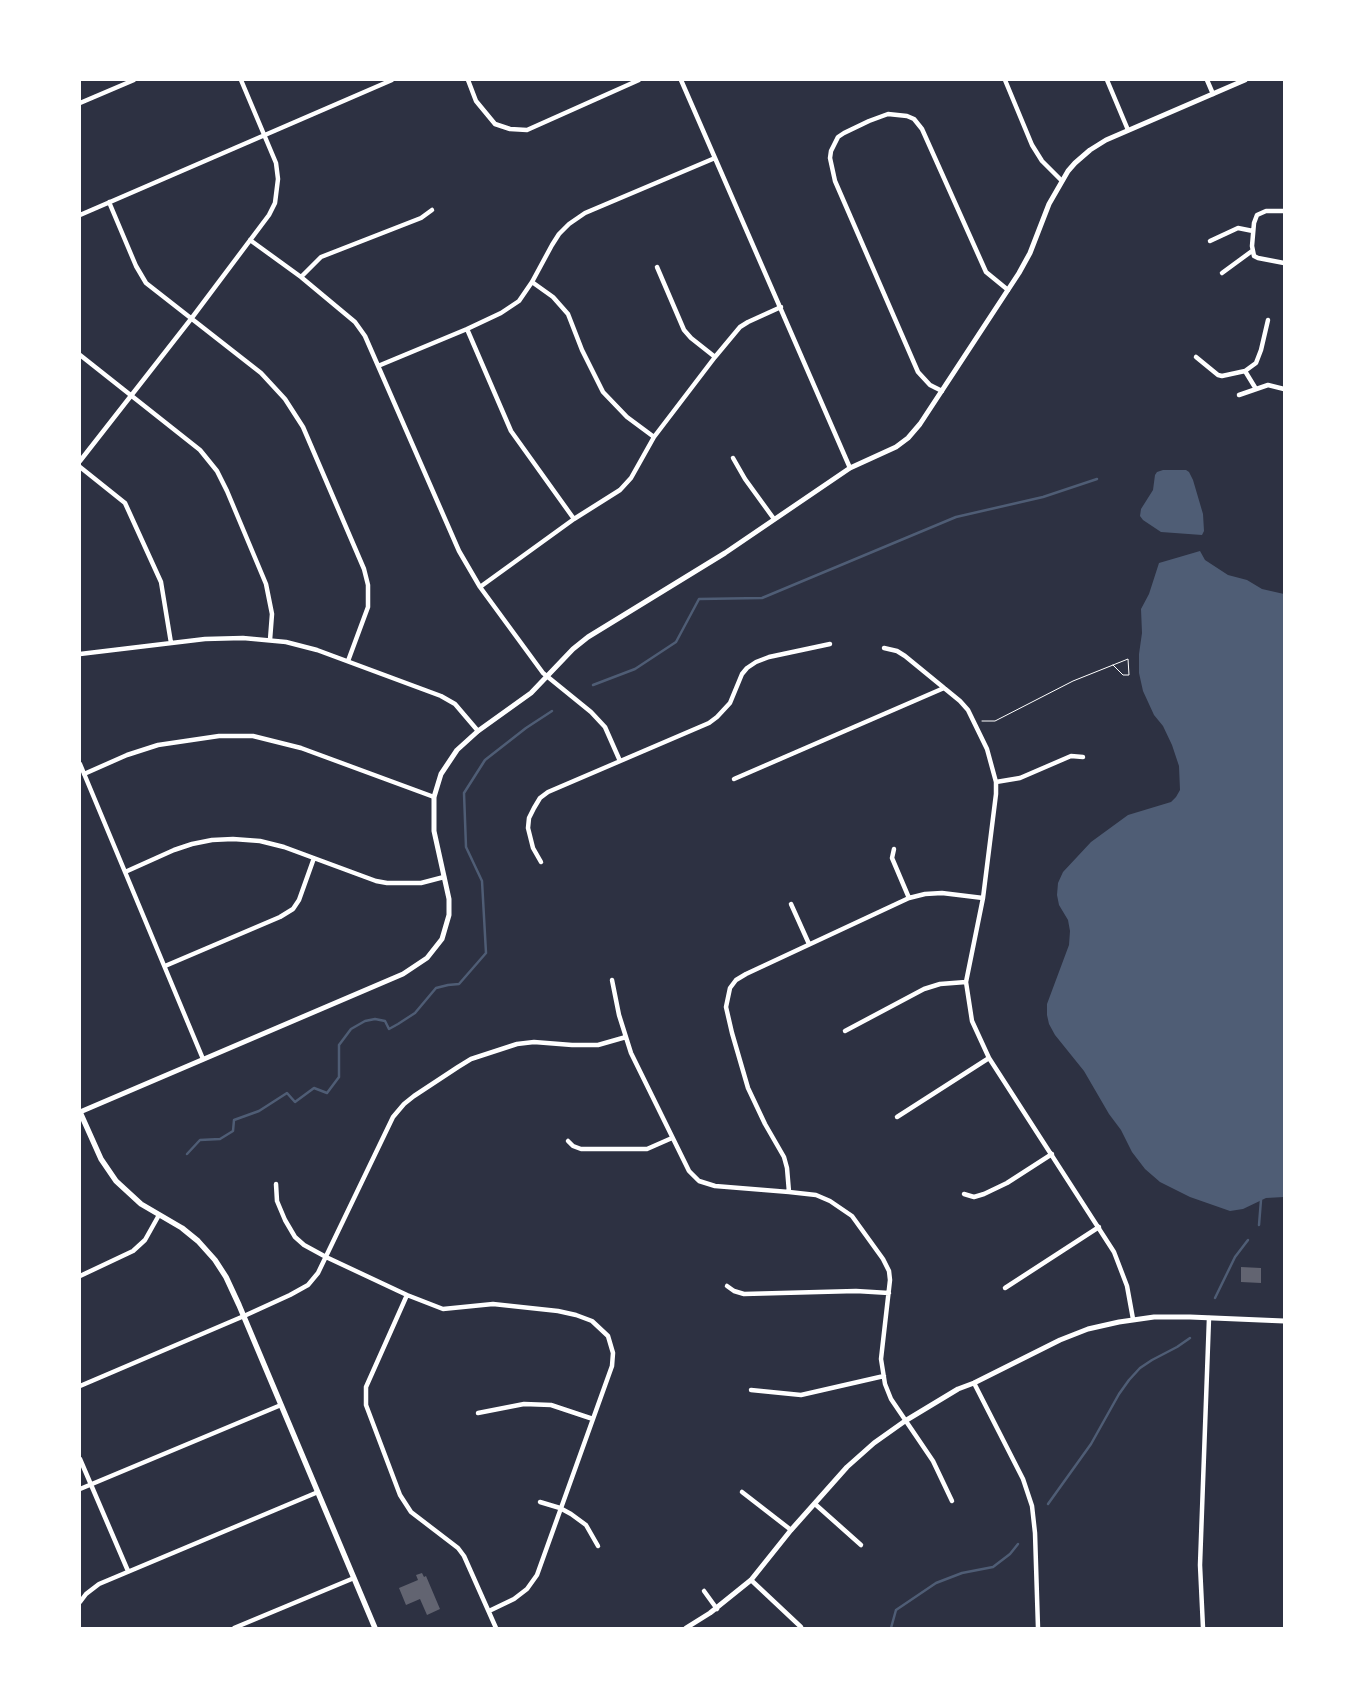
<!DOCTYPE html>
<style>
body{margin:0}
#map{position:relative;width:1364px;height:1708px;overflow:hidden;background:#2d3142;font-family:Helvetica,sans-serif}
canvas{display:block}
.frame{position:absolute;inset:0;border:81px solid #fff;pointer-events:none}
</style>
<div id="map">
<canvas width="1364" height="1708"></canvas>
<div class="frame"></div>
</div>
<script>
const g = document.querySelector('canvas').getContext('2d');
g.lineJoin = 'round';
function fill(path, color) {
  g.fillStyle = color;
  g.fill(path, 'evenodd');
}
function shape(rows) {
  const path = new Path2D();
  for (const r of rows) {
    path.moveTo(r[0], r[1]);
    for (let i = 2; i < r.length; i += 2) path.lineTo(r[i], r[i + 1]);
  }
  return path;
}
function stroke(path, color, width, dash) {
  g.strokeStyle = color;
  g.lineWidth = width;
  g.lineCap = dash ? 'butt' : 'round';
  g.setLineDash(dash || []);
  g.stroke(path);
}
fill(shape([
 [1163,470,1186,470,1189,472,1193,480,1203,514,1204,531,1202,535,1161,532,1143,520,1140,516,1141,509,1153,490,1155,475,1157,472],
 [1200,551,1205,560,1228,575,1247,580,1262,589,1284,594,1284,1197,1266,1198,1243,1209,1230,1211,1190,1197,1160,1182,1145,1169,1132,1152,1121,1130,1109,1114,1084,1071,1055,1035,1049,1024,1047,1015,1047,1004,1069,945,1070,931,1068,920,1059,905,1057,895,1058,883,1063,872,1091,842,1128,815,1171,802,1176,797,1180,790,1179,766,1172,745,1163,726,1154,715,1143,691,1139,673,1139,654,1142,633,1141,609,1149,594,1159,563]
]), '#4f5d75');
stroke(shape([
 [593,685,635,669,676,642,699,599,762,598,956,517,1043,497,1097,479],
 [187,1154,200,1140,220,1139,233,1131,234,1120,259,1111,287,1093,295,1102,314,1088,327,1093,339,1077,339,1045,351,1029,365,1021,375,1019,385,1021,389,1029,398,1024,415,1013,436,988,448,985,459,984,486,953,482,881,466,847,464,793,485,760,526,728,552,711],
 [1259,1225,1261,1200],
 [1215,1298,1235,1257,1248,1240],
 [1048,1504,1091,1444,1119,1394,1129,1380,1140,1368,1152,1360,1177,1347,1190,1338],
 [891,1628,896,1610,936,1583,962,1573,993,1567,1010,1554,1018,1544]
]), '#4f5d75', 2.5);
fill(shape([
 [1241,1267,1261,1268,1261,1283,1241,1282],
 [422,1573,424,1577,426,1576,440,1609,427,1615,420,1599,406,1605,399,1588,418,1580,416,1575]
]), '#626471');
stroke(shape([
 [982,721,995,721,1073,681,1128,659,1129,675,1123,675,1113,665]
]), '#fff', 1);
stroke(shape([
 [468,80,476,101,495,124,510,129,527,130,639,80],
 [681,80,850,468],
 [1005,80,1032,145,1042,161,1062,181],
 [1107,80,1128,130],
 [1207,80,1213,94],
 [80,103,134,80],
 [109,202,136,266,146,283,261,373,285,399,303,427,364,569,368,585,368,607,348,661],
 [1284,211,1266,211,1257,215,1254,223,1252,246,1254,256,1258,258,1284,263],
 [80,215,392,80],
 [250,240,301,277,355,322,365,336,459,551,480,587,543,673,591,712,605,727,620,761],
 [1210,241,1238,228,1253,231],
 [657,267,684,330,691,338,715,357],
 [1222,273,1252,251],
 [301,277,321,257,421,218,432,210],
 [532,282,553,297,568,314,582,350,603,392,627,417,654,437],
 [467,329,511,431,574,519],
 [80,355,200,450,217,471,227,491,266,584,272,614,270,640],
 [1196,357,1218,375,1222,376,1245,371],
 [378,366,467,329,501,313,519,301,532,282,552,245,559,234,569,224,585,213,715,158],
 [1256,389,1245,371,1256,363,1261,350,1268,320],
 [942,391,930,385,918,372,835,181,830,158,831,151,838,137,844,133,869,121,888,114,907,116,914,119,922,129,986,272,1008,290],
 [1239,395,1268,385,1284,389],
 [733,458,745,479,774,519],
 [80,461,191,319,269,215,275,203,278,179,276,163,241,80],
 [80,467,125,503,161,582,171,643],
 [480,587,574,519,620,490,631,478,654,437,715,357,740,327,748,322,781,307],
 [884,648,897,651,905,656,960,701,968,710,987,749,996,782,996,794,983,898,966,982,972,1021,989,1058,1114,1252,1127,1286,1133,1319],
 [80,654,205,639,243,638,286,642,317,650,441,696,455,704,478,731],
 [80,764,203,1059],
 [84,774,127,755,158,745,219,736,253,736,301,748,434,797],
 [734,779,944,688],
 [996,782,1020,778,1071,756,1083,757],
 [894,849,892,858,909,898],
 [541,862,533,848,528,828,529,818,534,808,540,798,548,792,709,723,717,717,730,703,742,674,747,668,756,662,769,657,830,644],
 [125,872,174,850,192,844,212,840,233,839,260,841,284,847,376,881,387,883,421,883,444,877],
 [791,904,809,944],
 [165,966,280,917,293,909,299,900,314,858],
 [612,980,619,1015,631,1053,689,1171,699,1181,715,1186,789,1192,816,1195,830,1201,852,1216,883,1259,889,1271,890,1280,881,1359,885,1384,891,1399,933,1461,952,1501],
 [845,1031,924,989,940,984,966,982],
 [897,1117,989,1058],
 [568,1141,573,1146,581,1149,647,1149,672,1138],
 [276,1184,277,1201,285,1220,295,1237,304,1245,326,1257,407,1295,443,1309,493,1304,558,1311,576,1315,592,1321,608,1336,613,1353,612,1366,537,1575,527,1589,514,1599,489,1611],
 [789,1192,787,1168,784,1157,765,1124,748,1088,732,1033,726,1007,730,988,736,980,746,974,909,898,925,894,942,893,983,898],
 [964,1194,974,1197,984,1194,1007,1183,1052,1154],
 [80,1276,133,1251,145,1240,159,1215],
 [727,1286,734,1291,744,1294,856,1291,889,1293],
 [1005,1288,1099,1227],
 [407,1295,366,1387,366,1405,400,1495,411,1512,458,1548,464,1556,496,1628],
 [974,1383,1023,1479,1032,1506,1035,1533,1038,1628],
 [80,1386,244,1316,290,1295,308,1285,318,1273,393,1117,404,1104,414,1096,458,1067,471,1059,517,1044,534,1042,572,1045,598,1045,626,1037],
 [751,1390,801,1395,884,1376],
 [478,1413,524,1404,551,1405,593,1419],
 [80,1459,128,1571],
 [80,1489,281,1405],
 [742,1492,791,1530],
 [540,1502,560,1508,571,1514,586,1525,598,1546],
 [815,1504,861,1545],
 [751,1580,801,1627],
 [704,1591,717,1609],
 [80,1602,86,1594,99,1584,318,1492],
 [234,1628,354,1578],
 [1203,1628,1200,1565,1209,1318]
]), '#fff', 4.5);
stroke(shape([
 [80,1112,403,974,427,958,442,939,449,915,449,899,434,831,434,797,441,774,457,750,478,731,531,693,573,649,588,637,725,553,850,468,896,447,908,438,920,424,1019,273,1030,253,1049,204,1068,171,1075,163,1090,150,1106,140,1245,80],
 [686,1628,710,1613,751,1580,791,1530,847,1467,874,1443,905,1421,958,1389,974,1383,1060,1340,1088,1329,1119,1322,1154,1317,1190,1317,1284,1321]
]), '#fff', 5);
stroke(shape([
 [80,1112,101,1159,116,1181,141,1204,182,1228,198,1241,215,1260,226,1277,239,1305,375,1628]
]), '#fff', 5.5);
</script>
